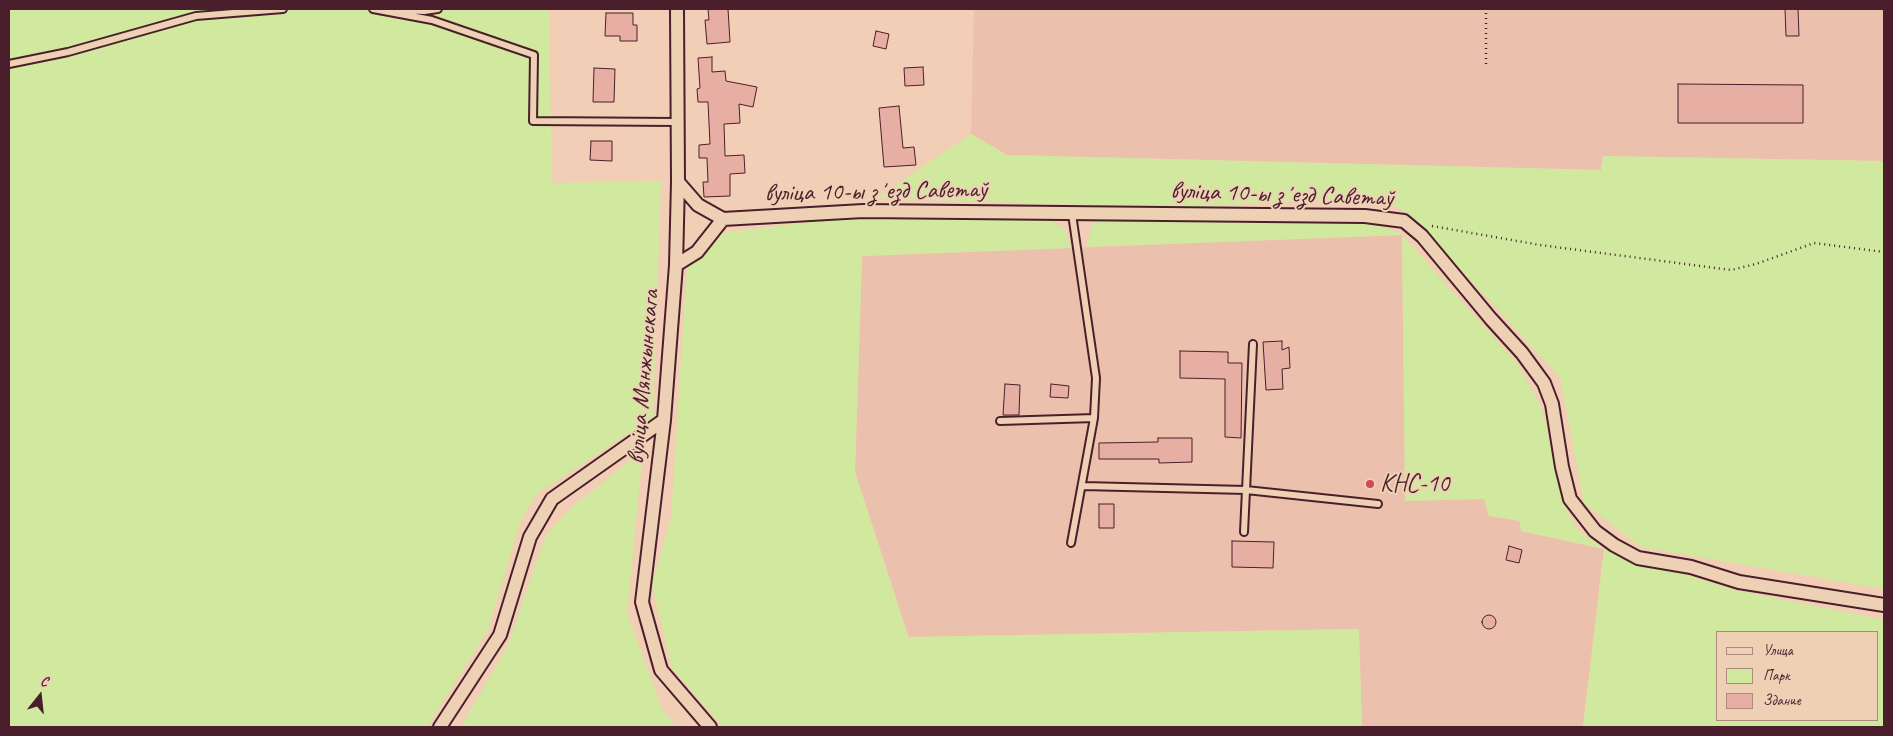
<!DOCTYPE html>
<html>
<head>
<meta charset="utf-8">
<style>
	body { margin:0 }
	#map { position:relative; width:1893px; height:736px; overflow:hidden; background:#f1ceb5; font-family:Caveat,sans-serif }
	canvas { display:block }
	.frame { position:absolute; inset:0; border:10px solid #4a1f2b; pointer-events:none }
	.legend { position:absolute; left:1716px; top:631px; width:162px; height:90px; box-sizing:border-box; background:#eed1b5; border:1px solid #ac8a7e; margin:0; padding:6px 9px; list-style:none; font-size:15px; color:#4a1f2b }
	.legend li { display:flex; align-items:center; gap:10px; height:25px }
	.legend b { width:25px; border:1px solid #ac8a7e }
	.north { position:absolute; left:15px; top:671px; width:50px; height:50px; -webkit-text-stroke:4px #eed1b5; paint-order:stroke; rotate:16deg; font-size:14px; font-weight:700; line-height:20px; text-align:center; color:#4a1f2b }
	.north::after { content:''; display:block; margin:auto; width:18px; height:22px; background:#4a1f2b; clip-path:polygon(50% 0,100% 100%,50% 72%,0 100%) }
</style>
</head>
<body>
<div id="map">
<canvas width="1893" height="736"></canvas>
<div class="frame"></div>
<ul class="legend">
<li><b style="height:6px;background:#eed1b5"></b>Улица</li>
<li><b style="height:14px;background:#d1e99e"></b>Парк</li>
<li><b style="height:14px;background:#e7aea4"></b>Здание</li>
</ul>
<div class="north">С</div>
</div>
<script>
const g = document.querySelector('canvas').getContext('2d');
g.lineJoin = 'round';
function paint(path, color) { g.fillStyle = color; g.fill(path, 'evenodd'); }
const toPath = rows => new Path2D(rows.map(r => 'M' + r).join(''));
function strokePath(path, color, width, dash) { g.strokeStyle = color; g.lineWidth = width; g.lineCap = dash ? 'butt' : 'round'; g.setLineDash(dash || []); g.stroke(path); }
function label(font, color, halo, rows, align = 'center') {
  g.font = font + ' Caveat,sans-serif'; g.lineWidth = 4; g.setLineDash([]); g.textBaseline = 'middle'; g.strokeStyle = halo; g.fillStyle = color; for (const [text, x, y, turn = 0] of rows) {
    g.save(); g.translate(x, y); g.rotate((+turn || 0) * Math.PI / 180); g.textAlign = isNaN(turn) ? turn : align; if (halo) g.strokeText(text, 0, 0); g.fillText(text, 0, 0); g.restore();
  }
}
paint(toPath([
	[974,9,1884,9,1884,161,1603,156,1601,170,1007,155,971,134],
	[1402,235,1405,500,1484,499,1520,521,1521,531,1604,549,1583,727,1362,727,1358,629,909,637,855,472,862,256]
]), '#ebc1ad');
paint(toPath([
	[9,9,549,9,552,183,661,181,653,417,537,494,520,522,488,630,427,727,9,727],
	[971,134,1007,155,1601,170,1603,156,1884,161,1884,589,1641,547,1584,503,1560,377,1495,306,1404,211,1373,197,1175,208,876,198],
	[859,216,1050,220,1065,229,1071,248,862,256,855,472,908,637,1359,629,1362,727,723,727,672,668,652,585,671,517,687,268,720,233],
	[1094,219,1379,224,1402,235,1516,362,1542,408,1563,503,1578,530,1604,549,1735,590,1884,620,1884,727,1583,727,1604,549,1521,531,1520,521,1489,516,1484,499,1405,501,1402,235,1086,247],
	[1717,632,1877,632,1877,720,1717,720],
	[643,450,627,613,662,708,676,727,461,727,507,647,546,535,570,509]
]), '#d1e99e');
const building = toPath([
	[708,9,728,9,730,42,707,44,705,20,709,20,708,9],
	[1785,9,1798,9,1799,36,1786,36,1785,9],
	[606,13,633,13,633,25,637,25,637,41,620,41,620,36,605,36,606,13],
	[876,31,889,34,886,49,873,46,876,31],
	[712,57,712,72,725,71,726,81,757,87,753,107,739,104,740,123,724,124,725,156,744,155,745,173,730,174,730,196,704,197,703,182,708,182,707,158,699,158,699,145,710,144,708,102,698,102,697,89,700,88,698,58,712,57],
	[923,67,924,85,905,86,904,68,923,67],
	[594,68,615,69,614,102,593,102,594,68],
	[1678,84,1803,85,1803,123,1678,123,1678,84],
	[899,106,903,148,914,147,916,165,884,167,879,108,899,106],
	[591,141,612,141,612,161,590,160,591,141],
	[1282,341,1282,350,1289,347,1290,368,1282,369,1283,389,1266,390,1263,342,1282,341],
	[1180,351,1228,352,1228,363,1242,363,1241,438,1225,437,1225,379,1180,378,1180,351],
	[1005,384,1020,385,1019,415,1003,415,1005,384],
	[1051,384,1069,386,1068,398,1050,397,1051,384],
	[1158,438,1192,438,1192,462,1159,463,1159,459,1099,459,1099,443,1158,442,1158,438],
	[1099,504,1114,504,1114,528,1099,528,1099,504],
	[1232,541,1274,542,1273,568,1232,567,1232,541],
	[1509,546,1522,550,1519,563,1506,560,1509,546],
	'1482 622a7 7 0 1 1 14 0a7 7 0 1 1-14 0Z'
]);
paint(building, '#e7aea4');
strokePath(building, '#4a1f2b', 1);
const service = toPath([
	[373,9,432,20,534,55,533,121,676,122],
	[397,10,424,11,438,9],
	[9,64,68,52,196,16,283,9],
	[1000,421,1094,418],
	[1083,486,1246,490,1378,504],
	[1244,532,1253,344],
	[1071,543,1094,418,1096,378,1072,214]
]);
const minor = toPath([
	[677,9,678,182,676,265,664,420,642,602,661,670,710,727],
	[678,182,698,205,723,219,863,211,1365,216,1404,221,1422,236,1491,319,1522,353,1544,383,1552,404,1562,467,1570,499,1595,531,1614,545,1638,558,1691,567,1739,582,1884,605],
	[676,265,697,252,723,219],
	[440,727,500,635,530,537,552,499,664,420]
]);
strokePath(service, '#4a1f2b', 10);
strokePath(minor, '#4a1f2b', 16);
strokePath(toPath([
	[1486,64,1486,9],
	[1432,226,1540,245,1731,270,1756,264,1814,243,1884,252]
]), '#4a1f2b', 2.5, [1, 4]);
strokePath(service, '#eed1b5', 6);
strokePath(minor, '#eed1b5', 12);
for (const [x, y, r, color] of [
	[1370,484,5,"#d1495b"]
]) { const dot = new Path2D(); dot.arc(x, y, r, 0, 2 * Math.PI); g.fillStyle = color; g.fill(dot); strokePath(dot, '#eed1b5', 2); }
label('25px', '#4a1f2b', '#eed1b5', [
	["вуліца 10-ы зʼезд Саветаў",876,192,-1],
	["вуліца 10-ы зʼезд Саветаў",1282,195,2],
	["вуліца Мянжынскага",644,377,-85]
]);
label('25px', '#4a1f2b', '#eed1b5', [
	["КНС-10",1380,484]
], 'left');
</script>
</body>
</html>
